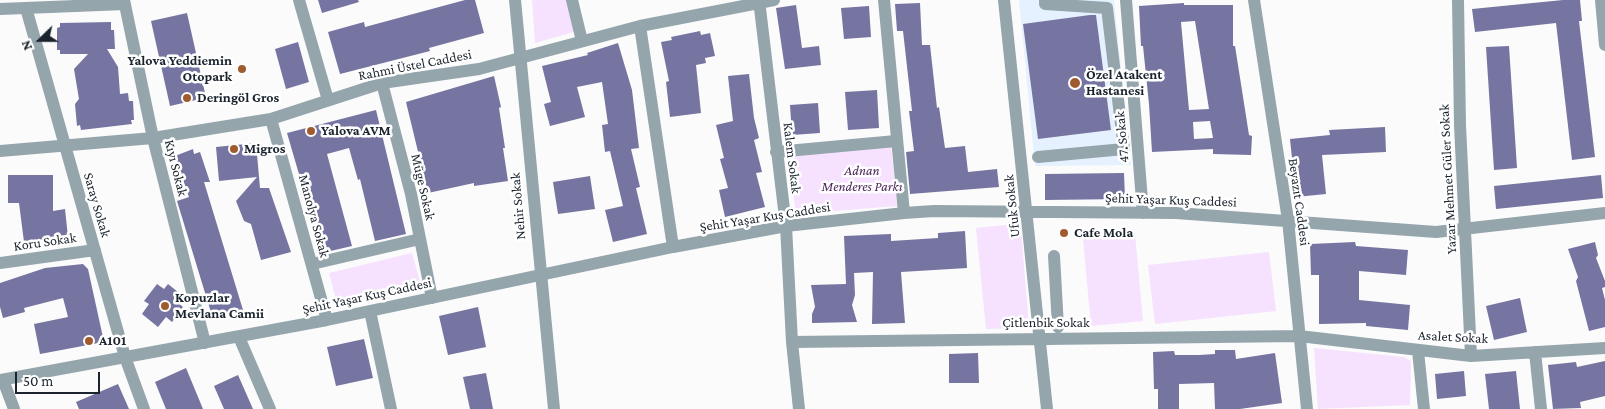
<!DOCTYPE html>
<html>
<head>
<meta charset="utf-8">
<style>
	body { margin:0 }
	#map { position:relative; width:1605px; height:409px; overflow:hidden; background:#fbfbfb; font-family:"Crimson Pro",serif }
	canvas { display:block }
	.north { position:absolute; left:15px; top:15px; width:50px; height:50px; -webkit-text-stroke:4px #fff; paint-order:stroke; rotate:248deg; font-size:14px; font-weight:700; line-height:20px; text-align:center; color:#1b242e }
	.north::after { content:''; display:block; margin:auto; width:18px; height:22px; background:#1b242e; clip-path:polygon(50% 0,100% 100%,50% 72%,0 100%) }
	.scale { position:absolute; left:15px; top:372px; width:85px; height:22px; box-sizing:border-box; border:2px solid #1b242e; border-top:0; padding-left:6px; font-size:15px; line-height:18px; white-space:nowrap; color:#1b242e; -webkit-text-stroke:4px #fff; paint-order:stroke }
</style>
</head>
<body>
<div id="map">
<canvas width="1605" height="409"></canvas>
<div class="north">N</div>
<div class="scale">50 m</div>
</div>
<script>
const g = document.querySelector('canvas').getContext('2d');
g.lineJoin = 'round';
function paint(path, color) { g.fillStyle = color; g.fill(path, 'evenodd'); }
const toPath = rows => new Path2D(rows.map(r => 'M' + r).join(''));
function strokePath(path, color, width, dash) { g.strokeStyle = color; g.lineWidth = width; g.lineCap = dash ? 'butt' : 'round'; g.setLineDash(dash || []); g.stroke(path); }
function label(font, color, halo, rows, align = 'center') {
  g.font = font + ' "Crimson Pro",serif'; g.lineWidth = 5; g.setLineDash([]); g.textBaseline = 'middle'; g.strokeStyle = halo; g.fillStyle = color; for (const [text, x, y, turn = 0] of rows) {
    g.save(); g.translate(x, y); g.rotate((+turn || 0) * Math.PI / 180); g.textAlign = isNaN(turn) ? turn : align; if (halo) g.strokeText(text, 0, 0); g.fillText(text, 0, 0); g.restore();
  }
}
paint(toPath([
	[1019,0,1114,0,1131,165,1035,166]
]), '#e6f1ff');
paint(toPath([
	[532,0,570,0,577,31,535,43],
	[891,145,897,206,796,214,788,156],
	[1015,224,1021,228,1029,328,986,329,976,228],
	[1135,234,1143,321,1091,326,1083,239],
	[1269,252,1276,311,1155,324,1148,265],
	[412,253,421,285,338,307,329,273],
	[1314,348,1404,357,1411,361,1410,405,1318,409]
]), '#f6e1fe');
paint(toPath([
	[318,0,358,0,359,2,322,13],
	[465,0,475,0,484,33,429,48,430,51,340,74,328,32,364,22,365,27],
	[1563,0,1580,0,1582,21,1579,21,1595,157,1572,160,1556,23,1475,32,1472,9],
	[920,3,922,45,930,45,937,108,939,107,945,148,965,146,968,172,997,169,999,187,910,194,906,152,914,151,909,111,912,111,903,31,897,31,895,4],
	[1184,3,1184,5,1233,5,1233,46,1235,46,1249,135,1252,136,1251,155,1213,154,1213,149,1152,152,1149,104,1143,46,1141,46,1139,6],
	[1195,21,1209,109,1189,110,1181,22],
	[1210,121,1213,138,1194,139,1193,122],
	[796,5,802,48,819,46,821,65,785,69,776,8],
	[869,6,871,37,844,39,841,8],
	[187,13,207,102,196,104,196,100,170,106,151,21],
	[1090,15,1096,15,1111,130,1038,139,1023,24],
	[111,22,111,30,114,30,115,49,107,49,118,67,120,94,128,93,129,101,133,101,134,120,131,120,132,124,81,130,80,125,77,126,75,104,79,99,74,69,88,54,60,54,60,50,57,50,57,28,60,27,60,23],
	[700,31,701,35,710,33,715,56,705,58,706,63,696,65,701,113,670,117,666,82,669,81,661,42,672,40,671,37],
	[298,42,309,82,286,89,275,49],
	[618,43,632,90,639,148,631,149,640,187,636,188,647,234,613,242,605,210,623,206,610,151,605,152,602,125,608,124,602,82,577,87,585,117,550,126,544,104,551,102,542,66,588,55,587,53],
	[1509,46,1517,168,1494,170,1486,47],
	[749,74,754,118,759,138,754,140,762,172,756,173,765,207,725,217,719,190,728,188,720,159,724,158,716,125,733,121,728,76],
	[494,76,501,107,499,108,505,148,503,148,508,181,474,186,474,183,428,193,406,102],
	[877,90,879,128,848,130,845,92],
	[818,103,820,133,792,135,790,105],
	[376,110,406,234,375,241,360,179,358,180,349,148,327,154,352,246,322,253,287,133],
	[1385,127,1386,152,1322,155,1326,194,1296,197,1290,139,1330,135,1329,130],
	[256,143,260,188,269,188,291,252,261,260,251,224,244,221,236,201,257,177,219,181,216,147],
	[193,149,194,154,200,152,210,182,204,182,243,310,213,319,177,201,189,197,175,156],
	[1124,173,1125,199,1045,200,1045,174],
	[8,175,53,175,53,211,65,209,68,237,24,242,19,203,8,203],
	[1601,175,1603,198,1496,209,1494,186],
	[590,176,595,209,558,214,553,182],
	[965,231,967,268,901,272,905,323,872,324,873,272,854,273,855,295,852,305,857,322,812,323,812,314,815,307,811,285,846,284,844,236,891,234,891,241,938,238,938,233],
	[1355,242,1356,246,1408,250,1406,275,1359,271,1359,300,1410,305,1408,330,1366,326,1366,323,1319,324,1319,275,1311,275,1310,244],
	[1595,242,1598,255,1596,258,1605,281,1605,287,1602,288,1605,300,1605,327,1589,331,1576,281,1578,277,1568,249],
	[83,264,88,269,104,342,40,354,34,324,68,317,63,298,24,308,25,312,3,318,0,307,0,283,45,268],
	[157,284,164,289,168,284,183,296,177,302,183,307,172,322,166,317,158,327,142,314,149,304,144,301],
	[1520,298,1527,332,1494,340,1486,306],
	[478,307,486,347,448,355,439,316],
	[364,339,373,378,336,386,327,347],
	[1215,350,1235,350,1236,359,1275,353,1282,403,1240,409,1215,409,1214,383,1179,384,1179,409,1158,409,1158,389,1154,389,1153,352,1174,351,1175,355,1199,355,1215,354],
	[978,353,979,383,949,383,949,354],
	[1605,361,1605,396,1580,402,1581,408,1553,409,1548,365,1576,362,1577,367],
	[186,368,203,409,166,409,155,382],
	[1464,371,1466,396,1437,399,1435,374],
	[1516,371,1520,409,1489,409,1485,374],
	[486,373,493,409,470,409,463,377],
	[238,375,253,409,224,409,214,386],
	[118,384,129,409,79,409,76,402]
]), '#7674a1');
strokePath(toPath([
	[124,0,153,138,205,343],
	[299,0,328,100],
	[515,0,554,409],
	[572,0,582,41],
	[759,0,786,226,792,342,799,409],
	[884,0,904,213],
	[1004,0,1047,409],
	[1126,0,1143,213],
	[1254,0,1288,220,1307,409],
	[1458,0,1460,125,1471,356],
	[1601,0,1605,45],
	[26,8,125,357,144,409],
	[0,9,125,4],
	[640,26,673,247],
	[382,83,411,194,432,298],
	[271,119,327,320],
	[0,151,153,138,271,119,382,83,479,69,640,26,774,0],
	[776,152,896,141],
	[1038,157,1124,149,1107,8,1045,4,1045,0],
	[1054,256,1058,327],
	[0,263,95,250],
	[312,264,420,239],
	[370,311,391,409],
	[239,337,270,409],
	[792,342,1299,336,1471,356,1605,348],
	[1418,351,1424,409],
	[1535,352,1541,409],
	[0,380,327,320,673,247,786,226,904,213,934,211,1176,213,1436,232,1605,213],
	[3,380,14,409]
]), '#95a5ac', 12);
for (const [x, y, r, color] of [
	[242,69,5,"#9f5b2d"],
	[1075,83,6,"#9f5b2d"],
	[187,98,5,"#9f5b2d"],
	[311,131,5,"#9f5b2d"],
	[234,149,5,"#9f5b2d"],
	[1064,233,5,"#9f5b2d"],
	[165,306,5,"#9f5b2d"],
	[89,341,5,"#9f5b2d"]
]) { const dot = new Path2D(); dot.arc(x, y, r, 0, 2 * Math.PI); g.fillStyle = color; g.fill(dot); strokePath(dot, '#fff', 2); }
label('bold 14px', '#1b242e', '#fff', [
	["Yalova Yeddiemin",232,61,"right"],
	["Otopark",232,77,"right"],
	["Özel Atakent",1086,75],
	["Hastanesi",1086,91],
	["Deringöl Gros",197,98],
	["Yalova AVM",321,131],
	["Migros",244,149],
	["Cafe Mola",1074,233],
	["Kopuzlar",175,298],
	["Mevlana Camii",175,314],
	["A101",99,341]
], 'left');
label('14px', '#1b242e', '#fff', [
	["Rahmi Üstel Caddesi",415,65,-11],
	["47. Sokak",1122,137,-95],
	["Kalem Sokak",792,158,83],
	["Kıyı Sokak",176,168,76],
	["Yazar Mehmet Güler Sokak",1448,179,-93],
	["Müge Sokak",423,187,77],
	["Şehit Yaşar Kuş Caddesi",1171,200,2],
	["Beyazıt Caddesi",1299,202,82],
	["Saray Sokak",97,205,74],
	["Nehir Sokak",518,206,-95],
	["Ufuk Sokak",1012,206,-96],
	["Manolya Sokak",314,216,75],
	["Şehit Yaşar Kuş Caddesi",765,217,-9],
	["Koru Sokak",45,242,-8],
	["Şehit Yaşar Kuş Caddesi",367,296,-12],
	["Çitlenbik Sokak",1046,323],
	["Asalet Sokak",1453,337,3]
]);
label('italic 14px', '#4e265a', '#fff', [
	["Adnan",862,171],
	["Menderes Parkı",862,187]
]);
</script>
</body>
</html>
